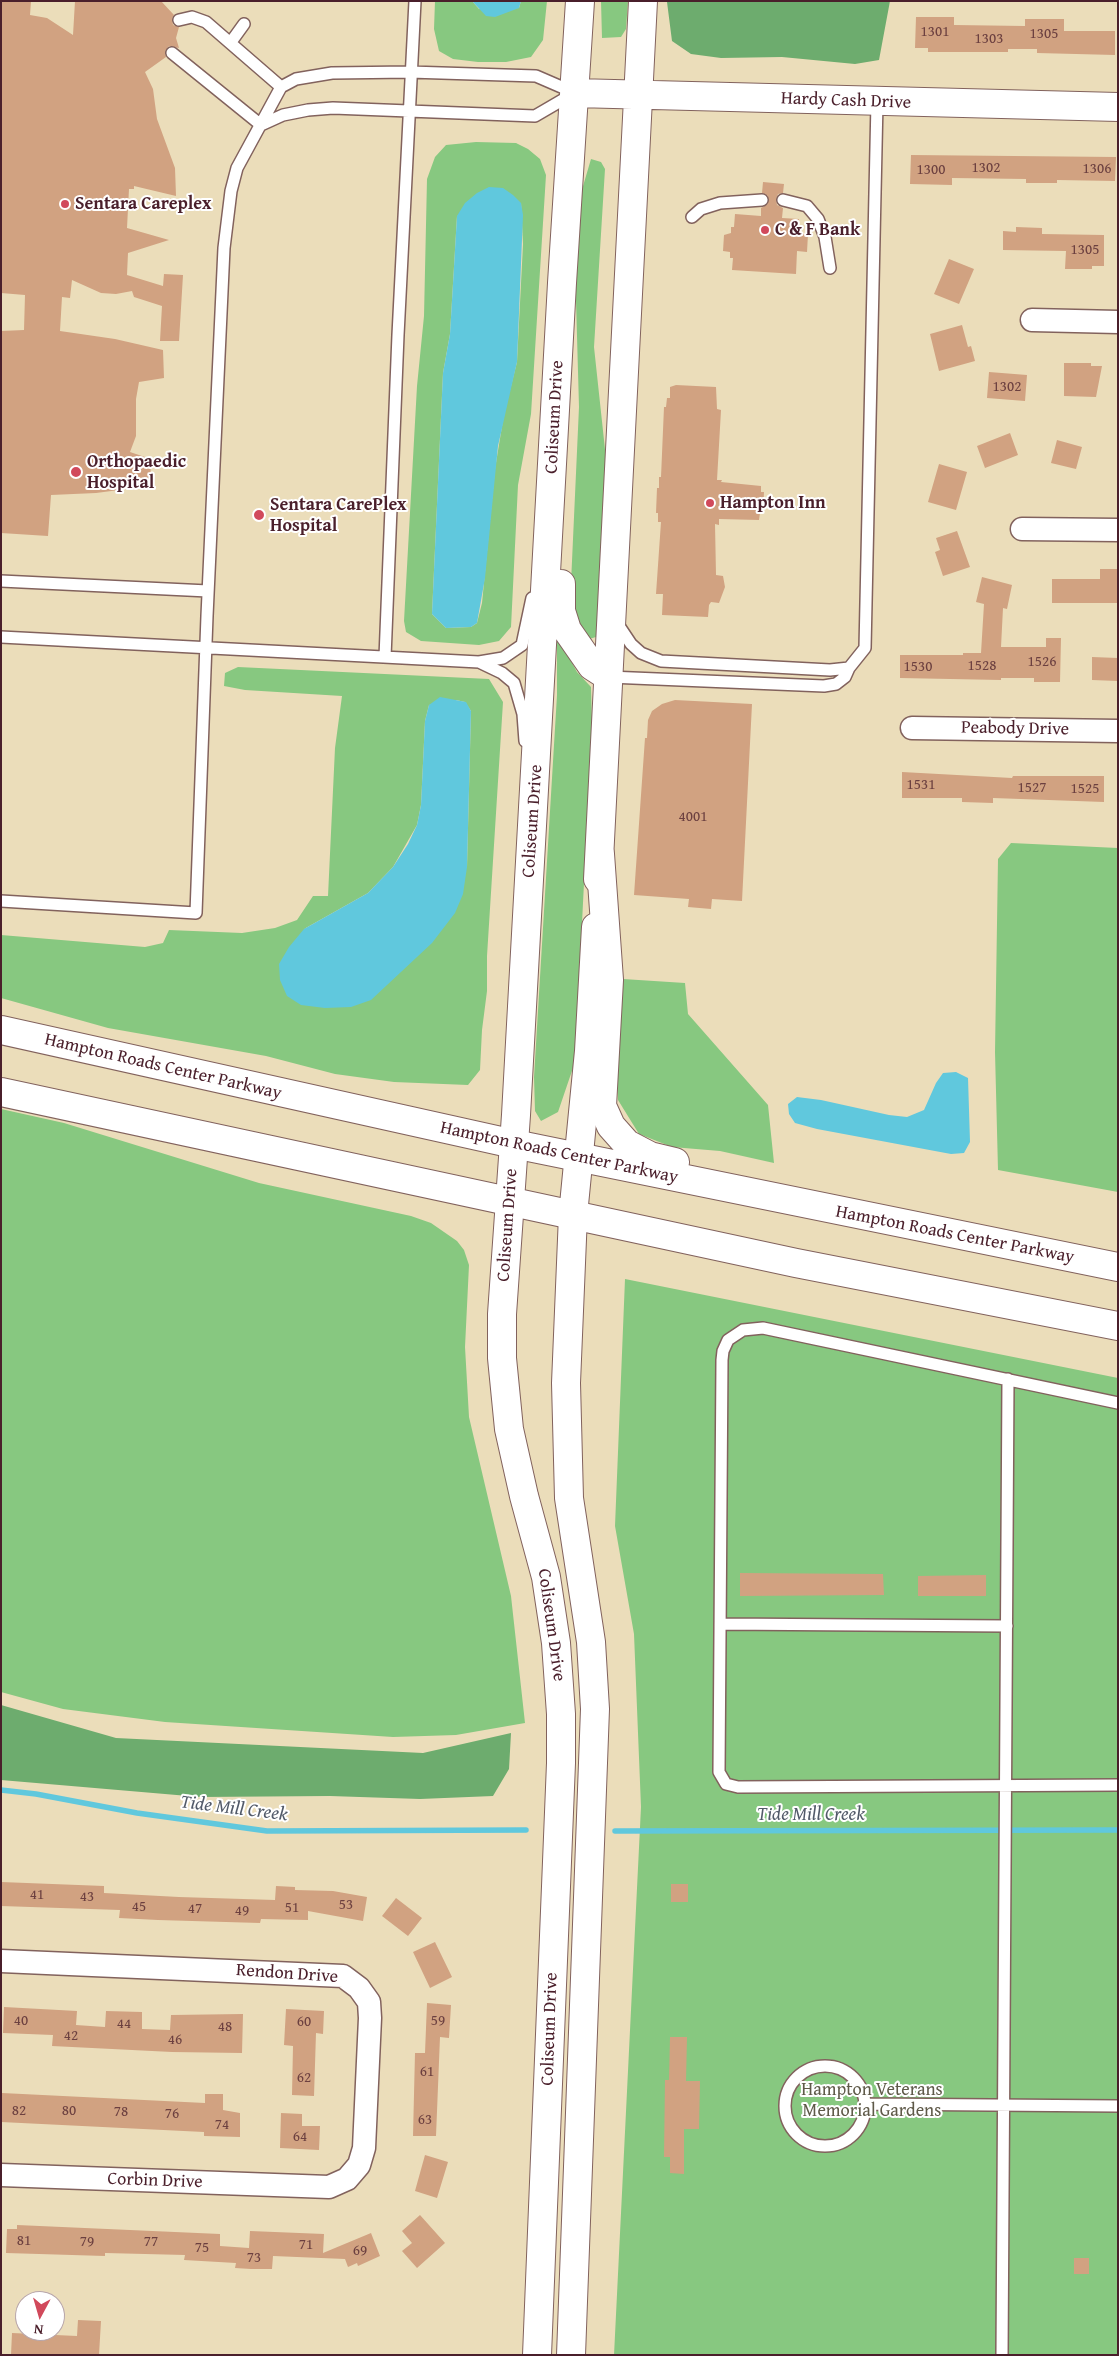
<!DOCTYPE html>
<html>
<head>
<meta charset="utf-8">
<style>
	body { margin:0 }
	#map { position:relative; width:1119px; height:2356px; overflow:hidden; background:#ebddba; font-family:"Gentium Book Plus",serif }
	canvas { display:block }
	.frame { position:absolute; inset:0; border:2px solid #4a1f2b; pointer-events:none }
	.north { position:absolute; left:15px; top:2291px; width:50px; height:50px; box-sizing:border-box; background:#fff; border:1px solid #b7a5aa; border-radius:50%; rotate:186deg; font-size:14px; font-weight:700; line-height:20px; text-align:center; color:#4a1f2b }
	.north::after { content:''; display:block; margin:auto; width:18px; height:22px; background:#d1495b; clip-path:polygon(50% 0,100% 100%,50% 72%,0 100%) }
</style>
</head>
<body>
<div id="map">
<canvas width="1119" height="2356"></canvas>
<div class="frame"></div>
<div class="north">N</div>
</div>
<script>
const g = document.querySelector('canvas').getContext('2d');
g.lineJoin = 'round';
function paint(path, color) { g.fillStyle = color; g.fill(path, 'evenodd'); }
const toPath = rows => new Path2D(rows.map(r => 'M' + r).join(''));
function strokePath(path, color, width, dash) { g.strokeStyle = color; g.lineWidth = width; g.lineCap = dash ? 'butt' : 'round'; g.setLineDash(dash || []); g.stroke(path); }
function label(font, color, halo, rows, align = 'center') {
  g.font = font + ' "Gentium Book Plus",serif'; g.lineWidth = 4; g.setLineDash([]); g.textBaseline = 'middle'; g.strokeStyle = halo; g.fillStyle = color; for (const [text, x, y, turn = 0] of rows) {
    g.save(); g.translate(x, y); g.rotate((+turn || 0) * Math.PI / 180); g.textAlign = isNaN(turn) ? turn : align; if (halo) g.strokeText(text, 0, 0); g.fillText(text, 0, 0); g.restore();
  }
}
paint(toPath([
	[435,1,472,1,479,9,519,8,521,1,547,1,543,40,531,57,506,62,478,62,453,59,439,51,434,29],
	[601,1,628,1,626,29,621,37,602,38],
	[476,142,516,143,528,149,540,159,546,175,531,414,518,485,511,627,499,641,479,645,421,641,406,632,404,621,417,386,424,316,427,179,435,157,446,145],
	[521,203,523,244,517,362,504,414,495,469,482,603,477,623,471,627,446,628,432,614,443,373,450,334,457,216],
	[591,159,601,162,605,169,594,347,607,468,599,629,596,637,589,639,577,622,570,605,579,407,575,265,581,193],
	[557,635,577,672,591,687,592,724,575,1062,558,1112,541,1121,535,1111,534,1077,557,695],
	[238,667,489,679,503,702,487,956,487,991,482,1030,480,1070,468,1085,394,1082,335,1074,266,1056,108,1028,1,998,1,935,145,947,163,943,169,930,242,933,275,928,297,920,313,896,328,896,335,748,342,696,245,690,224,686,225,673],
	[456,700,465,702,471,711,467,867,304,929,368,893,393,867,417,825,421,805,425,721,429,705],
	[1011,843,1118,848,1118,1192,998,1170,995,1052,998,859],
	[623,979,685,983,688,1014,768,1105,774,1163,720,1151,672,1147,639,1134,618,1100,615,1038],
	[1,1109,64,1123,259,1183,411,1216,431,1223,457,1241,464,1250,469,1265,465,1347,469,1417,511,1596,525,1723,456,1735,393,1737,165,1722,63,1709,1,1692],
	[625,1279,1118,1378,1118,2355,614,2355,641,1807,634,1634,615,1526]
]), '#87c880');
paint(toPath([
	[890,1,879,60,855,64,782,57,721,58,691,54,672,41,667,2],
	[1,1705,116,1738,423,1753,511,1733,509,1769,493,1796,420,1799,330,1796,200,1797,1,1780]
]), '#6dac6e');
paint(toPath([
	[472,1,521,1,519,8,495,17,486,16],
	[489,187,503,188,513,195,521,203,523,215,517,362,498,446,485,578,477,623,471,627,446,628,432,614,443,373,450,334,457,216,465,203,477,193],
	[440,697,466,702,471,711,467,867,463,894,455,913,432,943,371,1000,351,1007,325,1008,301,1005,287,996,280,980,279,964,289,947,304,929,368,893,393,867,408,844,417,825,421,805,425,721,429,705],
	[956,1072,968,1078,970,1142,964,1153,951,1154,817,1129,795,1123,789,1114,788,1104,797,1097,821,1100,889,1115,907,1117,924,1110,936,1083,943,1073]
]), '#60c8dd');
strokePath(toPath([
	[1,1790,36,1794,137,1813,267,1831,526,1830],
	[615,1831,1118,1830]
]), '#60c8dd', 5.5);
paint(toPath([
	[1,1,31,1,30,15,47,18,73,35,75,1,161,1,174,15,172,18,173,25,179,27,176,38,179,48,169,46,165,51,166,57,145,72,153,89,157,119,175,168,176,196,134,186,134,189,129,189,127,228,169,240,128,253,127,275,163,286,164,274,183,275,179,341,160,341,162,306,134,297,132,291,116,294,101,293,72,280,70,298,62,297,60,331,115,339,163,350,164,378,139,382,136,399,136,436,130,452,151,459,150,486,96,493,51,495,48,536,1,533,1,331,24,330,25,295,1,293],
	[916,17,954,17,954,25,1025,26,1025,19,1064,19,1064,31,1115,31,1115,55,1037,53,1037,49,1008,49,1008,52,928,52,928,48,915,48],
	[911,155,1116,157,1115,181,1057,180,1057,183,1026,183,1026,179,952,178,952,185,910,184],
	[763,182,784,184,783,193,778,194,776,199,777,205,783,208,782,218,799,219,798,234,808,234,807,252,797,251,796,274,732,270,733,258,730,258,730,252,723,251,724,235,731,233,731,227,734,227,735,214,761,216,761,208,768,204,768,196,762,193],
	[1016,227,1042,228,1042,234,1104,235,1104,266,1092,266,1092,269,1065,269,1066,251,1003,250,1003,231,1016,232],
	[949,259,974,269,959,304,934,294],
	[962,325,968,347,971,346,975,361,939,371,930,334],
	[1064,363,1091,363,1091,366,1102,366,1096,397,1064,396],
	[989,372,1027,375,1025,401,987,398],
	[676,385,716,387,717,409,721,410,717,480,722,480,721,482,761,486,761,492,764,492,763,513,760,513,759,520,719,519,719,525,715,524,716,575,723,576,725,587,719,603,711,602,709,605,708,617,662,615,663,594,656,594,661,522,658,522,658,513,656,513,657,488,659,488,659,477,661,477,664,407,666,407,667,398,670,398,670,387],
	[1010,433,1018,455,985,468,977,446],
	[1057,440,1082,447,1076,469,1051,463],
	[939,464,967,472,956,510,928,502],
	[957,531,970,567,943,576,935,552,940,550,936,538],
	[1100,569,1118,569,1118,603,1052,603,1052,579,1100,579],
	[982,577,1012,585,1007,609,1003,608,1001,647,1046,647,1046,638,1061,638,1060,682,1034,682,1034,678,1001,678,1001,680,900,678,900,655,963,655,963,653,981,653,984,604,976,602],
	[1092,657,1118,658,1118,681,1092,680],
	[675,700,752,704,742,901,712,899,711,909,688,907,689,899,634,895,645,738,647,738,648,720,652,711,662,704],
	[902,772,1012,778,1013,776,1104,776,1104,802,993,798,993,803,962,802,962,798,902,798],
	[740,1573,883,1574,884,1595,740,1596],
	[986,1575,986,1596,918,1596,918,1576],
	[1,1882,104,1886,104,1893,179,1897,275,1900,276,1886,295,1887,295,1890,333,1891,367,1897,363,1921,308,1911,308,1920,261,1919,260,1923,158,1920,119,1918,120,1910,1,1906],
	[671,1884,688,1884,688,1902,671,1902],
	[396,1898,422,1918,408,1936,382,1916],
	[435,1942,452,1977,430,1988,413,1952],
	[427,2003,451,2005,449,2038,440,2037,436,2136,413,2136,415,2053,425,2053],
	[4,2007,77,2011,76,2025,105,2027,106,2011,142,2012,142,2029,170,2030,171,2015,243,2014,242,2053,172,2052,52,2046,53,2035,3,2033],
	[286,2009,324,2011,323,2034,316,2033,314,2096,292,2095,293,2046,284,2045],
	[670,2037,687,2037,686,2081,700,2081,699,2129,684,2129,684,2174,670,2173,670,2157,664,2157,665,2080,669,2080],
	[2,2093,205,2103,205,2094,223,2094,223,2110,240,2113,240,2137,204,2136,204,2132,1,2122],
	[281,2113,302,2114,302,2126,320,2126,319,2150,280,2148],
	[425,2155,448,2162,437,2198,415,2191],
	[420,2215,445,2243,417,2268,402,2251,412,2243,402,2231],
	[17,2225,220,2234,220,2246,249,2248,250,2231,324,2234,323,2253,371,2233,380,2256,358,2266,357,2263,348,2267,345,2259,273,2256,272,2269,251,2269,235,2268,236,2263,184,2260,185,2255,105,2253,105,2256,6,2253,7,2229,17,2229],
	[1074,2258,1089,2258,1089,2274,1074,2274],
	[78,2320,101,2321,99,2355,11,2355,12,2333,77,2336]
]), '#d1a281');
const lane = toPath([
	[179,20,192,17,206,22,281,87],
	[231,42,244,24],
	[172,53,261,125],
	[261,125,283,115,308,110,333,108,535,116,571,95],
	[783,200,807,206,818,219,825,237,830,268],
	[692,217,701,209,720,203,762,200],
	[1,581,208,591],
	[617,623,631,644,641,653,661,661,830,670,849,668],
	[1,637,479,662,503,658,522,645,532,598],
	[385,657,398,335,415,1],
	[479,662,502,673,514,683,523,714,525,741],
	[609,677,824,686,836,684,845,677,849,668,865,648,877,102],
	[1,901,196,913,207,616,224,248,231,191,237,168,281,87,296,79,332,73,410,72,536,76,573,92],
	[1118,1403,763,1328,743,1330,728,1340,723,1351,722,1360,719,1772,726,1784,738,1787,1118,1785],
	[720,1624,1007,1626],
	'785 2106a40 40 0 1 1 80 0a40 40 0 1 1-80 0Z',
	[865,2104,1118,2106],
	[1002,2355,1008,1379]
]);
const street = toPath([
	[1032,320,1118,322],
	[1022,529,1118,530],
	[912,728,1118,731],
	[1,1961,343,1976,359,1988,369,2002,370,2018,364,2148,359,2165,347,2179,329,2187,1,2175]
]);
const secondary = toPath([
	[575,93,1118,107],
	[561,584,561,611,567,630,592,666,609,677],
	[598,879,643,1],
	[537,2355,561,1763,561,1714,556,1643,546,1577,524,1496,509,1429,502,1358,502,1314,516,1115,562,283,580,1],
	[571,2355,595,1709,591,1642,569,1498,566,1383,573,1215,589,1051,596,927]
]);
const primary = toPath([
	[600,854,609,980,602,1106,611,1126,627,1144,650,1156,675,1162],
	[1,1030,514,1144,1118,1267],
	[1,1092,796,1263,1118,1326]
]);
strokePath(lane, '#82625d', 14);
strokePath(street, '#82625d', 25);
strokePath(secondary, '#82625d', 30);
strokePath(primary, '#82625d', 30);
strokePath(lane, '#fff', 11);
strokePath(street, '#fff', 22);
strokePath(secondary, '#fff', 28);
strokePath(primary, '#fff', 28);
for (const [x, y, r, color] of [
	[65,204,5,"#d1495b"],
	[765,230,5,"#d1495b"],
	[76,472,6,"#d1495b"],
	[710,503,5,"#d1495b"],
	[259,515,6,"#d1495b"]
]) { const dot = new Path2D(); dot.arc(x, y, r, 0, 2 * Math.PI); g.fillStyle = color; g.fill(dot); strokePath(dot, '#fff', 2); }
label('15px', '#6c4040', null, [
	["1301",935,32],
	["1305",1044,34],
	["1303",989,39],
	["1302",986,168],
	["1306",1097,169],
	["1300",931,170],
	["1305",1085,250],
	["1302",1007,387],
	["1526",1042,662],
	["1528",982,666],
	["1530",918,667],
	["1531",921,785],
	["1527",1032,788],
	["1525",1085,789],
	["4001",693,817],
	["41",37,1895],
	["43",87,1897],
	["53",346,1905],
	["45",139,1907],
	["51",292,1908],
	["47",195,1909],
	["49",242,1911],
	["40",21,2021],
	["59",438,2021],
	["60",304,2022],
	["44",124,2024],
	["48",225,2027],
	["42",71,2036],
	["46",175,2040],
	["61",427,2072],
	["62",304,2078],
	["82",19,2111],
	["80",69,2111],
	["78",121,2112],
	["76",172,2114],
	["63",425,2120],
	["74",222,2125],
	["64",300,2137],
	["81",24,2241],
	["79",87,2242],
	["77",151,2242],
	["71",306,2245],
	["75",202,2248],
	["69",360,2251],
	["73",254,2258]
]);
label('18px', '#4a1f2b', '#fff', [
	["Hardy Cash Drive",846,101,2],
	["Coliseum Drive",555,417,-87],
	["Peabody Drive",1015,729,1],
	["Coliseum Drive",533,821,-86],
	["Hampton Roads Center Parkway",163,1067,13],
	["Hampton Roads Center Parkway",559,1153,12],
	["Coliseum Drive",508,1225,-86],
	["Hampton Roads Center Parkway",955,1235,11],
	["Coliseum Drive",551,1625,82],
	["Rendon Drive",287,1974,4],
	["Coliseum Drive",550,2029,-88],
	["Corbin Drive",155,2181,2]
]);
label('bold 18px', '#4a1f2b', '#fff', [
	["Sentara Careplex",75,204],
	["C & F Bank",775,230],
	["Orthopaedic",87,462],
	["Hospital",87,483],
	["Hampton Inn",720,503],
	["Sentara CarePlex",270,505],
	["Hospital",270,526]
], 'left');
label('18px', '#5f5a49', '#fff', [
	["Hampton Veterans",872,2090],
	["Memorial Gardens",872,2111]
]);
label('italic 19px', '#525a69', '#fff', [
	["Tide Mill Creek",234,1809,7],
	["Tide Mill Creek",811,1815]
]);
</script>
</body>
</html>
